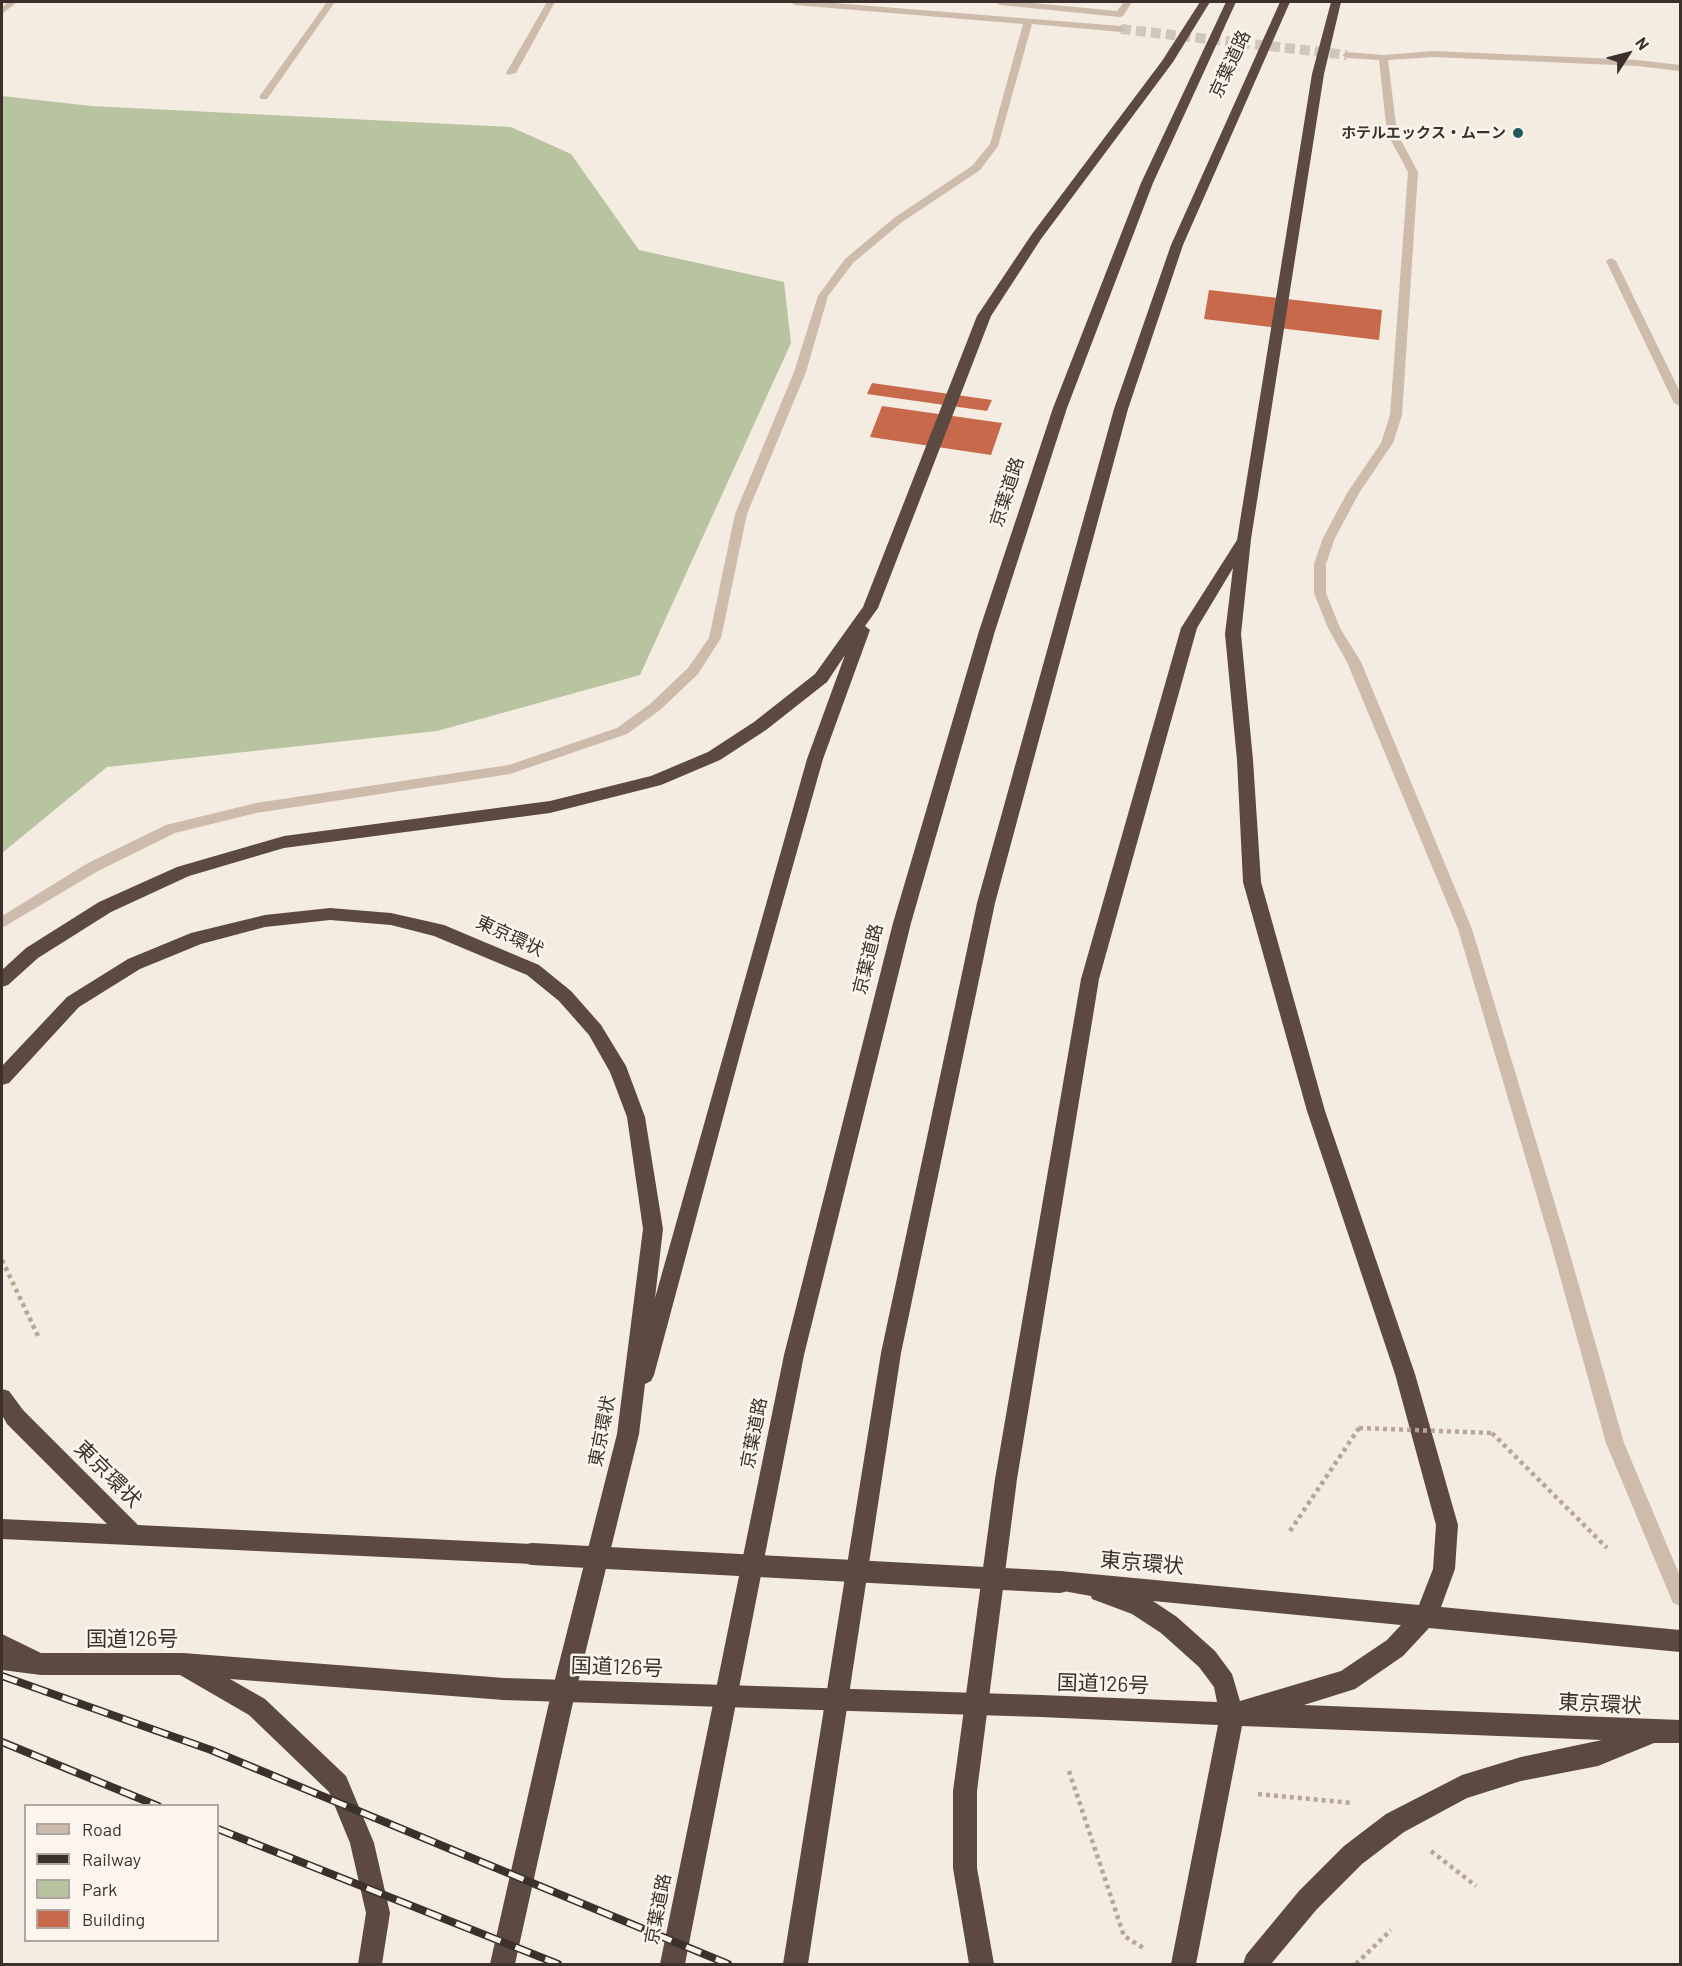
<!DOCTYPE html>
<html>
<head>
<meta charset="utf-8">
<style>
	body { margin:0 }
	#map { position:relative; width:1682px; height:1966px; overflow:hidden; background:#f4ebe1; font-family:Barlow,sans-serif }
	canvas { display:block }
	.frame { position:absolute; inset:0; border:3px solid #3b302b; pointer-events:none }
	.legend { position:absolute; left:24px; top:1804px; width:195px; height:138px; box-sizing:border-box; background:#fbf5ee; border:2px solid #aea6a0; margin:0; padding:8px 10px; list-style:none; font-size:18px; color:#3b302b }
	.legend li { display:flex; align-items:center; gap:12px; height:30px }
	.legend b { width:30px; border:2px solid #aea6a0 }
	.north { position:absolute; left:1598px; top:24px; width:60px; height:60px; -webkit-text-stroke:4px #fbf5ee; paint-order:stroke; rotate:54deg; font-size:16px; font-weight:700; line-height:24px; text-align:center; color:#3b302b }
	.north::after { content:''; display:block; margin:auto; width:21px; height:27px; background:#3b302b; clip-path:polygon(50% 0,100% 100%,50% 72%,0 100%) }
</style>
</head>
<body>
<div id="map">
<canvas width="1682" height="1966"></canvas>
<div class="frame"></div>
<ul class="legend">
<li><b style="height:8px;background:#cdbbac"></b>Road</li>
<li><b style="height:8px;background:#3b302b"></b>Railway</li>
<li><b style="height:16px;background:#b8c4a0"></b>Park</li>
<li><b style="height:16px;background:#c8694b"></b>Building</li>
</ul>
<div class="north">N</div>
</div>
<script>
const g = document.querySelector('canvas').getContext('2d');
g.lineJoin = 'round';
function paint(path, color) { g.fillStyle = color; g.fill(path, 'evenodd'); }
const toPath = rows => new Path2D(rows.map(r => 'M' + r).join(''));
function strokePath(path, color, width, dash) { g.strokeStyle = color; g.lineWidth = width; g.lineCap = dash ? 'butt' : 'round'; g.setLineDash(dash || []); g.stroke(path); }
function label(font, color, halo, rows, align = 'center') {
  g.font = font + ' Barlow,"Noto Sans JP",sans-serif'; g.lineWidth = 5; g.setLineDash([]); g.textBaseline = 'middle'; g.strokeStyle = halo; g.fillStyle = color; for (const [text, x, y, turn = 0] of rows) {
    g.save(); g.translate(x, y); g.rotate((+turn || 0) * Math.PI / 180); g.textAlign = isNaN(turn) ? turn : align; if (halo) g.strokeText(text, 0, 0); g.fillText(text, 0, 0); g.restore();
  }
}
paint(toPath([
	[2,96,91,106,511,127,571,154,639,250,784,282,791,343,640,675,437,731,107,767,2,853]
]), '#b8c4a0');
paint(toPath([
	[1209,290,1382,310,1379,340,1204,319],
	[872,383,992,400,987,411,867,394],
	[882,406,1002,423,991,455,870,437]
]), '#c8694b');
strokePath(toPath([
	[1121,29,1347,55]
]), '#cfc6bd', 10, [10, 5]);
strokePath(toPath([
	[2,1260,39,1338],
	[1492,1433,1607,1548],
	[1290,1531,1359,1428],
	[1069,1771,1124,1936,1145,1949],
	[1258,1794,1352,1803],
	[1431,1851,1476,1886],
	[1356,1964,1391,1930]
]), '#b9a596', 4.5, [4, 4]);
paint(toPath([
	[8,2,17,2,2,14,2,7,8,2],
	[327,2,335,2,267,99,261,99,259,97,327,2],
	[547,2,555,2,516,73,508,75,506,73,547,2]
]), '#cdbbac');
paint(toPath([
	[791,2,821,2,1121,26,1126,29,1121,32,1032,24,998,146,980,170,902,222,853,263,828,296,806,372,747,514,721,638,698,674,660,710,627,734,510,774,256,813,175,833,98,871,2,928,2,916,88,863,166,825,256,803,509,765,617,728,650,704,688,668,709,638,735,514,794,372,818,296,845,259,894,218,972,166,990,144,1023,24,795,5,791,2],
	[996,2,1022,2,1117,11,1124,2,1132,2,1123,16,1120,17,1000,5,996,2],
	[1434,51,1637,60,1680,65,1680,71,1637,66,1434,57,1388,60,1397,133,1418,172,1402,415,1393,443,1359,493,1335,538,1326,564,1326,593,1340,628,1361,662,1472,929,1567,1244,1624,1443,1680,1576,1680,1606,1673,1603,1606,1443,1551,1244,1458,929,1347,662,1328,628,1314,593,1314,564,1323,538,1347,493,1381,443,1390,415,1408,172,1387,133,1379,60,1347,58,1342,55,1347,52,1383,55,1434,51],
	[1611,258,1616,261,1680,392,1680,406,1674,403,1606,261,1611,258]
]), '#cdbbac');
paint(toPath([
	[1200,2,1210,2,1173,62,1041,239,991,316,878,608,865,626,870,630,823,759,746,1032,654,1375,651,1381,645,1384,639,1434,572,1707,515,1964,490,1964,548,1707,617,1434,643,1229,627,1117,610,1072,589,1035,559,1001,527,975,434,936,391,925,330,920,265,927,201,944,140,969,79,1007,9,1083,2,1085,2,1066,67,997,128,959,191,933,265,915,330,908,391,913,444,925,539,965,571,991,601,1025,626,1066,645,1117,663,1229,655,1298,807,759,845,655,827,682,766,730,720,760,661,785,550,813,284,848,189,876,111,912,38,958,8,985,2,987,2,970,26,948,99,902,177,867,284,836,550,801,651,776,708,752,754,722,815,674,863,607,977,316,1032,234,1162,61,1200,2],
	[1226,2,1236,2,1153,183,1067,408,995,631,911,923,804,1355,685,1964,660,1964,784,1355,893,923,979,631,1053,408,1141,183,1226,2],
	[1280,2,1290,2,1183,245,1128,409,995,903,901,1353,808,1964,783,1964,881,1353,977,903,1114,409,1171,245,1280,2],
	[1331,2,1341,2,1324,74,1251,539,1241,634,1253,760,1261,882,1325,1111,1415,1374,1458,1525,1455,1569,1441,1607,1680,1630,1680,1652,1429,1628,1403,1656,1355,1689,1304,1705,1680,1720,1680,1743,1654,1743,1598,1766,1521,1781,1467,1798,1404,1832,1362,1864,1317,1909,1271,1964,1243,1964,1246,1955,1299,1891,1344,1846,1386,1814,1462,1775,1521,1757,1602,1740,1242,1726,1196,1964,1171,1964,1218,1725,1041,1717,1033,1714,1029,1706,1033,1698,1041,1695,1217,1702,1214,1687,1199,1667,1161,1633,1132,1614,1092,1599,1091,1596,1052,1589,1049,1582,1052,1575,1060,1571,1419,1605,1433,1569,1436,1525,1395,1374,1307,1111,1243,882,1237,760,1225,634,1233,568,1197,628,1099,979,1017,1479,977,1791,977,1868,994,1964,969,1964,953,1868,953,1791,995,1479,1081,979,1181,628,1237,540,1312,74,1331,2],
	[1153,1601,1401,1625,1387,1640,1341,1671,1240,1701,1232,1674,1215,1651,1177,1617,1153,1601],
	[2,1389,9,1391,23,1410,138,1525,532,1544,540,1547,543,1554,540,1561,532,1564,2,1539,2,1519,107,1524,7,1424,2,1415,2,1389],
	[2,1634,41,1653,183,1653,504,1678,512,1681,516,1689,512,1697,504,1700,230,1679,265,1699,346,1776,374,1843,390,1913,382,1964,358,1964,366,1913,350,1843,329,1792,249,1715,180,1675,41,1675,2,1670,2,1634]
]), '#5c4a42');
const rail = toPath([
	[2,1676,211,1750,728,1964],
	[2,1742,158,1806],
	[218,1829,558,1964]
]);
strokePath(rail, '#3b302b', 8);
strokePath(rail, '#fbf5ee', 5, [16]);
strokePath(toPath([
	[1359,1428,1492,1433]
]), '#b9a596', 4.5, [4, 4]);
strokePath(toPath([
	[532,1554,1060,1582],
	[504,1689,1041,1706]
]), '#5c4a42', 22);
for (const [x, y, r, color] of [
	[1518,133,6,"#1f5a5e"]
]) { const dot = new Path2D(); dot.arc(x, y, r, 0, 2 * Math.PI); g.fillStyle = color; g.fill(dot); strokePath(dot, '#fbf5ee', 2); }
label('bold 15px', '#3b302b', '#fbf5ee', [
	["ホテルエックス・ムーン",1506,133]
], 'right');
label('18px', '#3b302b', '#fbf5ee', [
	["京葉道路",1230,64,-65],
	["京葉道路",1007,492,-72],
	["東京環状",510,936,25],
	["京葉道路",868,959,-76],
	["東京環状",602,1431,-79],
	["京葉道路",754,1433,-79],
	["京葉道路",658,1909,-79]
]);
label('21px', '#3b302b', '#fbf5ee', [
	["東京環状",108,1474,45],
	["東京環状",1142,1563,5],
	["国道126号",132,1639],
	["国道126号",617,1667,2],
	["国道126号",1103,1684,2],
	["東京環状",1600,1704,3]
]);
</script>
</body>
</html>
